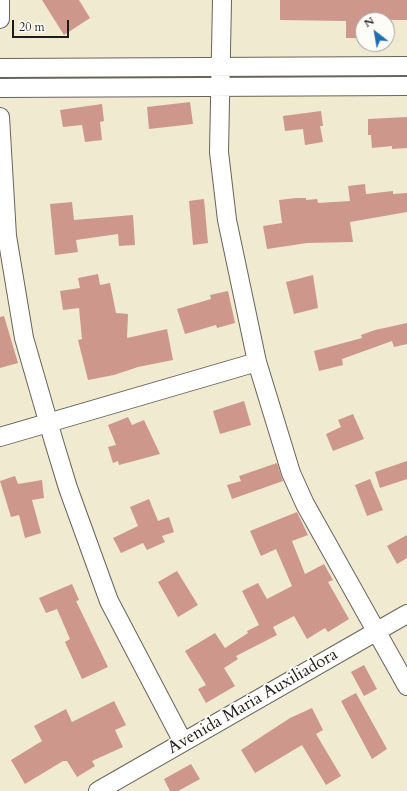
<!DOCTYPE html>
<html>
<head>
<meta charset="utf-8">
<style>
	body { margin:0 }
	#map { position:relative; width:407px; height:791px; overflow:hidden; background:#f0ead0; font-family:Cardo,serif }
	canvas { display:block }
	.north { position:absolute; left:355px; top:12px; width:40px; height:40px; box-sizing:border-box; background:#fdfcf7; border:1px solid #a3a29f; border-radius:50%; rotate:329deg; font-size:11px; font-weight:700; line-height:16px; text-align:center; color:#1c1c1c }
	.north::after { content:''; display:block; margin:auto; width:14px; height:18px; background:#1f6fb2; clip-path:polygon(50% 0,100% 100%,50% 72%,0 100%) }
	.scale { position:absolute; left:12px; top:20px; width:57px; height:18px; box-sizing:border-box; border:2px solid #1c1c1c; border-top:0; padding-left:5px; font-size:12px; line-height:14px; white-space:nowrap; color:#1c1c1c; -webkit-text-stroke:3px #fdfcf7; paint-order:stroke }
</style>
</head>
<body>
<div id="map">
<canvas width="407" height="791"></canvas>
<div class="north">N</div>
<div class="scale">20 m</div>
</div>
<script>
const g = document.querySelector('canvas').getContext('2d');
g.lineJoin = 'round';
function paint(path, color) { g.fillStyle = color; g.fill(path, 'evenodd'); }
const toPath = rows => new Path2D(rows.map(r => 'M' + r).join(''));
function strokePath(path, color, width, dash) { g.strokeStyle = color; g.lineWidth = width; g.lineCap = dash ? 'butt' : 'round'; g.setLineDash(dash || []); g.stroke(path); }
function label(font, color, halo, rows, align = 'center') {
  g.font = font + ' Cardo,serif'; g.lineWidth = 4; g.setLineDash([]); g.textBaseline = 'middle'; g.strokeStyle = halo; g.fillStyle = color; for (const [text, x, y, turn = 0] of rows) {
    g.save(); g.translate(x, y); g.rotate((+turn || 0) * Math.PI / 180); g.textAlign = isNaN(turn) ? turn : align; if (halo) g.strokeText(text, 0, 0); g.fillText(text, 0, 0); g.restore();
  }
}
paint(toPath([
	[407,72,407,79,254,78,254,75],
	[28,75,190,76,190,79,27,80]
]), '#86da9c');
paint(toPath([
	[42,0,79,0,90,18,64,35],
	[280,0,407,0,407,20,363,20,363,38,346,38,346,21,280,20],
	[190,102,193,124,149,129,147,107],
	[102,104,104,121,100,122,102,140,85,142,82,125,63,127,60,110],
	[321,111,323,126,320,126,323,142,305,145,303,129,285,131,283,116],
	[407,117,407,148,392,149,392,146,372,148,371,135,368,135,368,119],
	[365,184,366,194,393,191,393,194,407,193,407,212,350,222,353,242,307,243,267,249,263,226,282,223,279,200,296,198,306,198,306,200,317,199,318,203,350,201,348,186],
	[204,199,208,243,193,245,189,201],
	[72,202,74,220,133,215,135,245,119,246,118,234,76,240,78,252,55,255,50,204],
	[98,274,100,285,110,283,116,313,128,314,127,338,167,329,173,360,138,367,114,375,88,380,78,340,82,339,79,308,63,310,60,291,80,288,78,278],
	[313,275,318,308,294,314,286,282],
	[228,291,235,323,217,328,216,325,185,334,177,309,211,299,210,295],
	[4,316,18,363,0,368,0,317],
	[407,323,407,344,394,347,392,341,342,359,343,365,319,371,314,351,362,338,361,335,375,330],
	[244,401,251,425,220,434,213,411],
	[353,414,364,439,333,451,326,434,341,427,338,420],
	[128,417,132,425,144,420,160,454,119,465,118,461,113,463,108,447,116,445,108,425],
	[407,461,407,479,380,488,375,472],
	[277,463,283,481,232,499,227,485,241,481,239,476],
	[15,476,18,484,42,480,44,498,32,500,41,533,25,538,19,515,11,517,0,481],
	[370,479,383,510,367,516,355,485],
	[149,499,158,521,169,517,174,532,162,536,165,542,147,550,143,543,121,553,113,538,138,526,130,507],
	[297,512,308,535,292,541,305,574,324,564,333,580,328,582,349,619,328,632,325,628,307,639,294,616,273,627,277,635,236,656,238,659,224,668,235,686,206,703,198,689,206,685,185,651,215,633,225,648,248,633,247,631,259,625,242,591,258,583,267,599,292,586,276,549,261,556,250,531],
	[407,535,407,558,397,564,387,546],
	[177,571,198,605,178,617,158,582],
	[72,584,79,600,76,601,108,667,82,679,65,642,70,639,57,609,46,613,39,598],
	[364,665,377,689,364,696,351,672],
	[356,693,387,749,372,759,341,701],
	[114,701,126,725,115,730,123,747,92,761,95,766,77,777,67,761,63,761,25,784,11,760,42,741,34,726,66,709,72,722],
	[312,708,323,730,316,734,341,776,326,785,302,745,255,773,241,750,290,718],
	[191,764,200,779,178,791,170,791,164,779]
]), '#cd978c');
const minor = toPath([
	[222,0,219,152,227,220,257,362,291,473,305,504,407,686],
	[0,19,0,0],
	[0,68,407,66],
	[0,88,407,86],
	[0,117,7,236,24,338,54,442,68,488,109,601,183,742],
	[0,437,257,362],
	[98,791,407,614]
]);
strokePath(minor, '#66645b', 20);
strokePath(minor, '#fff', 18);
label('17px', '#1c1c1c', '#fdfcf7', [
	["Avenida Maria Auxiliadora",253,702,-30]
]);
</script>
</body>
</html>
